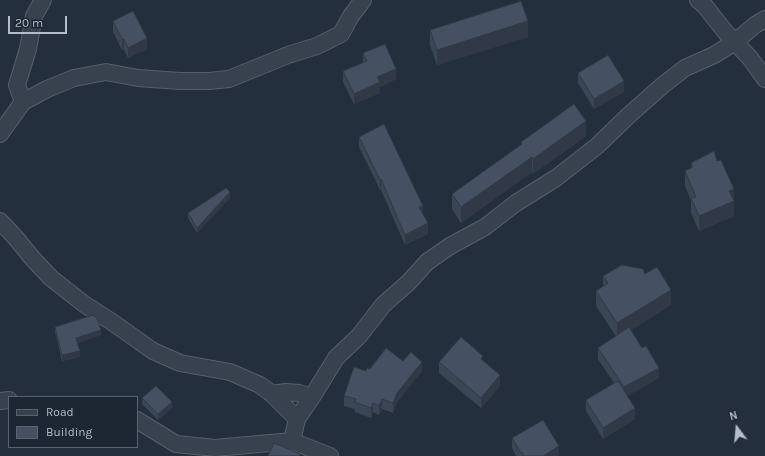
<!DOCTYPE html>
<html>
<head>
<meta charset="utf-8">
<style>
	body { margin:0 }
	#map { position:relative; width:765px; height:456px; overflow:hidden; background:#242f3e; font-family:Karla,sans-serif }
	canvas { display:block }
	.legend { position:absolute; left:8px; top:396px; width:130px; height:52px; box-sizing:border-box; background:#1d2633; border:1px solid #59626f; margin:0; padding:5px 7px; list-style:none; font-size:12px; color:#b4bcc9 }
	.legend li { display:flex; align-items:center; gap:8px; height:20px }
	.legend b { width:20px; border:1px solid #59626f }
	.north { position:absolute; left:717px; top:408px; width:40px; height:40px; -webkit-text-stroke:3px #1d2633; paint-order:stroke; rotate:344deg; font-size:11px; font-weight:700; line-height:16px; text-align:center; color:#b4bcc9 }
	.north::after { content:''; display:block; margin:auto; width:14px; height:18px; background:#b4bcc9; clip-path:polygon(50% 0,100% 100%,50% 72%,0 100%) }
	.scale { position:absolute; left:8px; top:16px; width:59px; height:18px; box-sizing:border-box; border:2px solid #b4bcc9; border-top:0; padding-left:5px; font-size:12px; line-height:14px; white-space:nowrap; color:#b4bcc9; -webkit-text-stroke:3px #1d2633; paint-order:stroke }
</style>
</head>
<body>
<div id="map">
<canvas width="765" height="456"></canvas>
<ul class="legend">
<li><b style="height:5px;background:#38414e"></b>Road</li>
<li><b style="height:11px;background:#455162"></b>Building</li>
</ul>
<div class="north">N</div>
<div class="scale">20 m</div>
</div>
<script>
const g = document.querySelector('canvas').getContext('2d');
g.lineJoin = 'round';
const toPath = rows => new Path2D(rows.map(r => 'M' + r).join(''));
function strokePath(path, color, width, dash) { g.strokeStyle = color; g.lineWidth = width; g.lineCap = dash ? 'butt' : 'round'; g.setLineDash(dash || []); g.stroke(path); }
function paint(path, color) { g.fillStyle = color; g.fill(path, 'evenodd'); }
const street = toPath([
	[698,0,704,5,727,34,750,58,765,79],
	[23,102,17,85,28,49,34,16,43,0],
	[0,134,23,102,47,89,74,78,106,72,138,78,180,81,209,81,229,79,288,55,317,46,341,34,351,16,363,0],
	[0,221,15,237,33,259,51,278,84,304,112,322,153,351,180,363,230,372,260,385,272,394,297,419,292,441],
	[272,394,286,392,299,393,312,397],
	[0,401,9,400],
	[297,419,312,397,336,358,359,336,383,305,409,282,427,262,450,246,485,227,516,203,556,178,597,146,628,116,663,85,685,68,714,55,735,42,755,25,765,19],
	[137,420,176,444,215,448,292,441,330,456]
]);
strokePath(street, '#565f6c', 18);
strokePath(street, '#38414e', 16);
paint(toPath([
	[113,21,147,49,128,58,124,50,122,50,113,32],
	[430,30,528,37,437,65,430,45],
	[363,53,396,79,380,87,380,93,354,104,343,82,343,71,363,63],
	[578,73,624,92,594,109,578,83],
	[586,136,533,174,532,172,461,223,452,209,452,194,521,145,521,142],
	[359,137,423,214,428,234,405,245,381,190,380,190,359,147],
	[717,161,734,189,734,216,699,231,691,213,691,201,685,186,685,171,691,168,691,163],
	[230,198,197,233,188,218,188,213],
	[645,274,671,305,631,330,659,378,627,396,635,419,603,439,586,411,586,400,614,383,598,359,598,348,616,336,596,306,596,291,603,287,603,276],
	[55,327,101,335,78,343,80,357,62,361,55,332],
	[403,361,422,371,397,402,393,413,382,409,379,415,373,412,371,418,355,412,355,409,344,406,344,396,366,371],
	[483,361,500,386,481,408,439,373,439,362],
	[142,398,172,408,158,420,142,404],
	[512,438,559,456,516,456,512,448]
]), '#3b4654');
paint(toPath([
	[528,21,528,37,437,65,437,50],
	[147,38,147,49,128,58,128,48],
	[122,39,124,39,124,50,122,50],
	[396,69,396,79,380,87,380,93,354,104,354,94,377,77],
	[624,81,624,92,594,109,594,99],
	[586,121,586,136,533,174,533,159],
	[532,157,532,172,461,223,461,207],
	[381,179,381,190,380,190,380,180],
	[734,189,734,216,699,231,699,216,729,191],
	[230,192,230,198,197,233,197,228],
	[423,206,423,216,419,207],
	[428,223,428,234,405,245,405,235],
	[671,290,671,305,617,338,617,323],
	[101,330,101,335,76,343,76,338],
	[80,351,80,357,62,361,62,355],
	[422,362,422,371,397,402,393,413,393,403,397,393],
	[659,368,659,378,624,398,624,387],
	[500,375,500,386,481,408,481,398],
	[382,399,382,409,379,415,379,406],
	[172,402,172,408,158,420,158,414],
	[373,403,373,412,371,418,371,408],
	[635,408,635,419,603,439,603,428],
	[559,446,559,456,543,456]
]), '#303945');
const building = toPath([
	[521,1,528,21,437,50,430,30,521,1],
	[133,11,147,38,128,48,124,39,122,39,113,21,133,11],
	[385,44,396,69,377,77,380,82,354,94,343,71,367,61,363,53,385,44],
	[608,55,624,81,594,99,578,73,608,55],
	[574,104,586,121,533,159,532,157,461,207,452,194,522,144,521,142,574,104],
	[384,124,423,206,419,207,428,223,405,235,381,179,380,180,359,137,384,124],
	[714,151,717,161,721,160,734,189,729,191,734,201,699,216,691,198,696,197,685,171,693,167,691,163,714,151],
	[226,188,230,192,197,228,188,213,226,188],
	[622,265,643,269,645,274,657,267,671,290,617,323,596,291,608,283,603,276,622,265],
	[93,315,97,318,101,330,76,338,80,351,62,355,55,327,93,315],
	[629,327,642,348,646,346,659,368,624,387,598,348,629,327],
	[461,337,483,356,481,359,500,375,481,398,439,362,461,337],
	[386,348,403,361,411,352,422,362,397,393,393,403,382,399,379,406,373,403,371,408,355,402,356,399,344,396,354,367,366,371,367,368,370,369,386,348],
	[618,381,635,408,603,428,586,400,618,381],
	[156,386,172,402,158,414,142,398,156,386],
	[543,420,559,446,543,456,524,456,522,452,521,453,512,438,543,420],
	[274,443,300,454,300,456,268,456,274,443]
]);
paint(building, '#455162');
strokePath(building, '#303945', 1);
</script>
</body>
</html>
